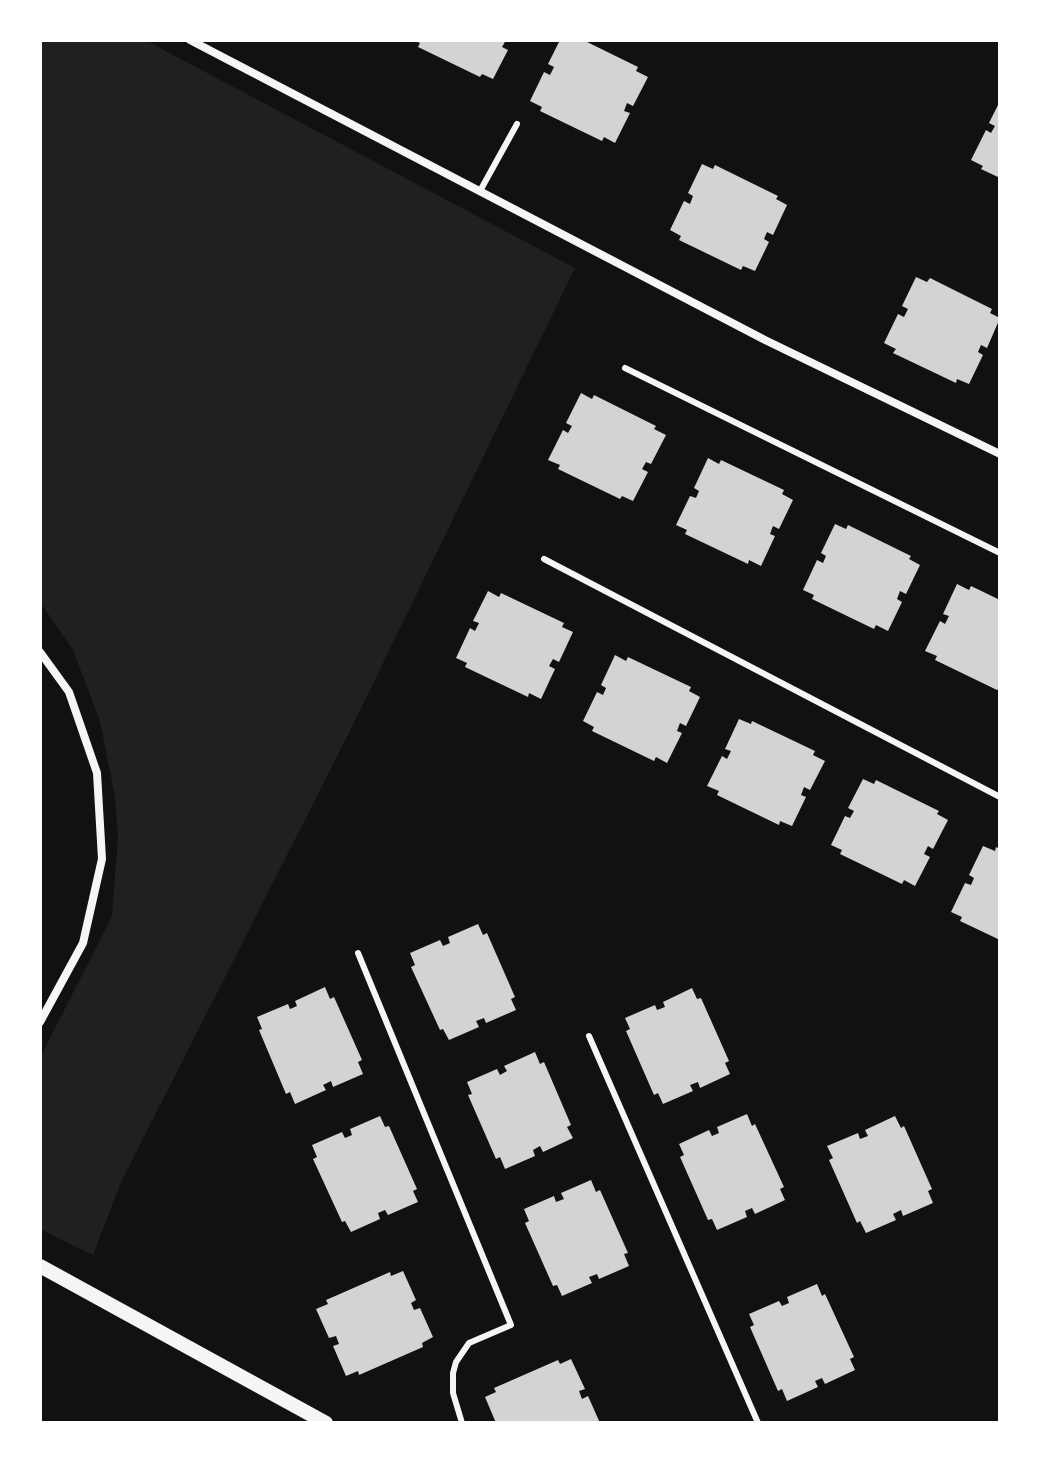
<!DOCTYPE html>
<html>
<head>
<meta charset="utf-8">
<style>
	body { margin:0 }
	#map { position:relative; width:1040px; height:1463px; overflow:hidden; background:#111; font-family:"PT Sans",sans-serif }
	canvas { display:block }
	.frame { position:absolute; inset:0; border:42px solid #fff; pointer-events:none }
</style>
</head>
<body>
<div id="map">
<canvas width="1040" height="1463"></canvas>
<div class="frame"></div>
</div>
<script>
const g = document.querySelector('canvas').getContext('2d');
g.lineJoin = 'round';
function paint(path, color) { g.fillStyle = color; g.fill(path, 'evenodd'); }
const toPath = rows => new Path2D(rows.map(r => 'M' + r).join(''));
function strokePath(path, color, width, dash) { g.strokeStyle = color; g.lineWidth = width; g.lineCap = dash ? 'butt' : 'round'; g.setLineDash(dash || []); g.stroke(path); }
paint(toPath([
	[40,40,145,40,575,268,350,731,121,1182,93,1255,40,1229,40,1058,112,916,118,837,115,797,100,721,73,650,40,602]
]), '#202020');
paint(toPath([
	[413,40,506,40,502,47,508,50,493,79,482,74,480,77,418,47,420,43],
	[560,40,583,40,638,67,636,71,648,77,633,106,627,103,624,111,630,113,615,143,604,137,602,141,540,111,542,107,530,101,544,72,550,75,554,67,548,64],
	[1000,101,1000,178,981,169,983,166,971,160,986,130,991,133,995,126,989,123],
	[702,164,713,169,715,165,778,196,776,199,787,205,773,235,767,232,764,239,769,242,755,271,743,266,741,270,679,240,681,236,670,230,684,201,690,204,693,196,688,193],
	[916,277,927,282,930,278,992,309,990,313,1000,318,987,348,981,345,978,352,983,355,969,384,957,379,956,383,893,353,896,349,884,343,898,314,904,317,908,309,902,306],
	[581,393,592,399,594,395,656,426,654,429,666,435,651,464,646,462,642,469,648,472,633,501,622,496,620,499,558,469,560,465,548,460,563,430,568,433,572,426,566,423],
	[708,458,719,464,721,460,784,490,782,494,793,500,779,529,773,526,770,534,775,536,761,566,749,560,748,564,685,534,687,530,676,525,690,496,696,498,699,491,694,488],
	[835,524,846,529,848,525,911,556,909,559,920,565,906,594,900,591,897,599,902,602,888,631,876,625,874,629,812,599,814,595,803,590,817,560,823,563,826,556,821,553],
	[957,584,969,590,971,586,1000,600,1000,687,997,690,935,660,937,656,925,651,940,621,945,624,949,616,943,614],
	[488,591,499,597,501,593,564,623,562,627,573,632,559,662,553,659,549,666,555,669,541,699,529,693,528,697,465,667,467,663,456,658,470,628,475,631,479,623,473,621],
	[615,655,626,661,628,657,691,687,689,691,700,697,686,726,680,723,677,731,682,733,667,763,656,757,654,761,592,731,594,727,583,721,597,692,603,695,606,688,601,685],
	[739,719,751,724,752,721,815,751,813,755,825,761,810,790,804,787,801,795,806,797,792,826,780,821,779,825,717,795,719,791,707,786,722,756,727,759,731,751,725,749],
	[863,779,874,784,876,780,939,811,937,814,948,820,933,849,928,846,924,854,930,857,915,886,904,880,902,884,840,854,842,850,831,845,845,816,850,818,854,811,848,808],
	[983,846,995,851,996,847,1000,849,1000,940,960,921,962,917,951,912,965,883,971,885,974,878,969,875],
	[478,924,483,935,487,933,515,997,511,999,516,1010,486,1023,484,1018,476,1021,479,1027,449,1040,443,1029,440,1030,411,967,415,965,410,953,440,940,443,946,450,943,448,937],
	[325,987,330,999,334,997,362,1060,358,1062,363,1074,333,1087,331,1081,323,1085,326,1090,295,1104,290,1092,286,1094,259,1030,262,1029,257,1017,288,1004,290,1009,297,1006,295,1001],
	[692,988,697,999,701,998,729,1061,725,1063,730,1074,700,1088,698,1082,690,1085,693,1091,663,1104,658,1093,654,1095,626,1031,630,1029,625,1018,655,1005,657,1010,665,1007,663,1002],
	[535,1052,540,1064,544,1062,571,1125,567,1127,573,1138,543,1152,540,1146,533,1150,535,1156,505,1169,500,1157,496,1159,468,1095,472,1094,467,1082,497,1069,500,1075,507,1071,504,1066],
	[747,1114,752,1126,755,1124,784,1187,780,1189,785,1200,755,1214,752,1208,745,1211,747,1217,717,1230,712,1219,708,1220,680,1157,684,1155,679,1144,709,1130,712,1136,719,1133,717,1127],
	[380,1116,385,1127,389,1126,417,1189,413,1191,418,1202,388,1215,385,1210,378,1213,380,1219,351,1232,345,1221,342,1222,313,1159,317,1157,312,1145,342,1132,345,1138,352,1135,350,1129],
	[895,1116,901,1128,904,1126,932,1189,928,1191,933,1203,903,1216,901,1210,893,1214,896,1220,866,1233,860,1221,857,1223,829,1160,833,1158,827,1146,858,1133,860,1139,868,1136,865,1130],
	[591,1180,596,1192,600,1190,628,1253,624,1254,629,1266,599,1279,597,1274,589,1277,592,1283,562,1296,557,1285,553,1286,525,1223,529,1221,524,1209,554,1196,556,1202,564,1199,561,1193],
	[403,1271,416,1300,411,1303,414,1310,420,1308,433,1337,422,1343,423,1347,359,1375,358,1371,346,1376,333,1346,339,1344,336,1336,329,1338,316,1309,328,1304,326,1300,390,1272,391,1276],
	[817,1284,822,1296,825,1294,854,1357,850,1359,855,1370,825,1384,822,1378,815,1381,818,1387,787,1401,782,1389,778,1391,750,1327,754,1325,749,1314,779,1301,782,1306,789,1303,787,1297],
	[571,1359,585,1389,579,1391,582,1399,588,1396,600,1423,496,1423,485,1397,496,1392,494,1388,558,1360,560,1364]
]), '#d3d3d3');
strokePath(toPath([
	[480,191,517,124],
	[625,368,1000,553],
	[544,559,1000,797],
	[358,953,511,1325,469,1343,456,1362,453,1373,453,1393,462,1423],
	[589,1036,758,1423]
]), '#f5f5f5', 6);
strokePath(toPath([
	[190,40,765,340,1000,454],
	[40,652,69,692,97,773,102,859,83,943,40,1022]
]), '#f5f5f5', 8);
strokePath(toPath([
	[40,1266,326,1423]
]), '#f5f5f5', 14);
</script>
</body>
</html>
